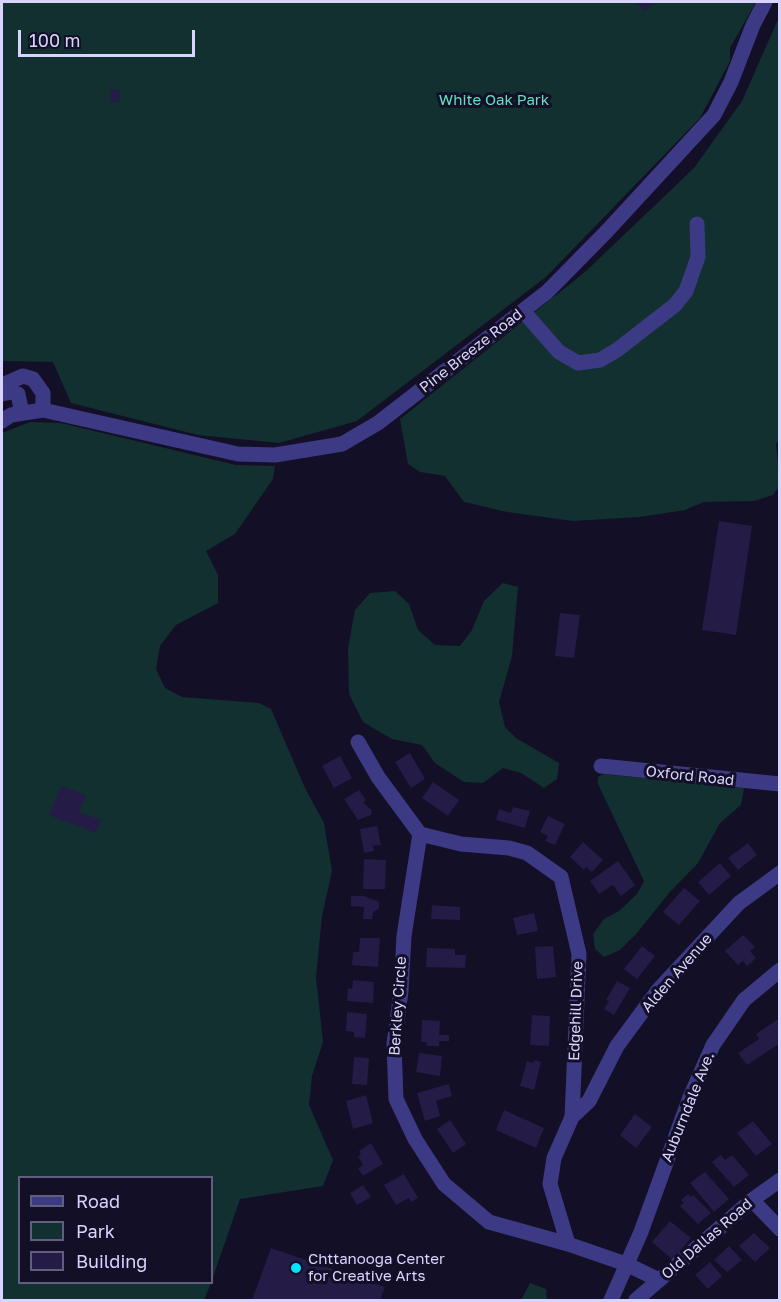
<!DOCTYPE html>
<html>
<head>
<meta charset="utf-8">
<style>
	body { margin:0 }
	#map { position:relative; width:781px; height:1302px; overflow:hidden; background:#130f26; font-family:"Golos Text",sans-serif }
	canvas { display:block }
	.frame { position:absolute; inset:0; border:3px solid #d9d4ff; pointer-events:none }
	.legend { position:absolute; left:18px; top:1176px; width:195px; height:108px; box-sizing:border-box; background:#130f26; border:2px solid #625e7d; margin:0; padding:8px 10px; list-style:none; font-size:18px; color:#d9d4ff }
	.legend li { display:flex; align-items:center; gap:12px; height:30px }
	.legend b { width:30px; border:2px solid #625e7d }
	.scale { position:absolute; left:18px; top:30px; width:177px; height:27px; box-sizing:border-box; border:3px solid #d9d4ff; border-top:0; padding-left:8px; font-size:18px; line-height:21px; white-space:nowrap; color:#d9d4ff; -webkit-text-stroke:4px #130f26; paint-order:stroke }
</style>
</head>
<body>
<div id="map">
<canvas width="781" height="1302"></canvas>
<div class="frame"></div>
<ul class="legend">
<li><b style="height:8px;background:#3d3a85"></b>Road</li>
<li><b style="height:16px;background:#12302f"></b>Park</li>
<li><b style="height:16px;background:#241b47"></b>Building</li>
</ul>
<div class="scale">100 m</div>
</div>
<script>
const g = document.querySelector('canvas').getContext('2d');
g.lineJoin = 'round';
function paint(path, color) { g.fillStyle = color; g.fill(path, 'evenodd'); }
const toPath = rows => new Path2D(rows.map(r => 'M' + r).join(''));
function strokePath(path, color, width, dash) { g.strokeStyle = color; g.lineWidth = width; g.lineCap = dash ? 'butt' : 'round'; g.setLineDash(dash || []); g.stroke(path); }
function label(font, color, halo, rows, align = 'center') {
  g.font = font + ' "Golos Text",sans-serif'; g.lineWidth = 6; g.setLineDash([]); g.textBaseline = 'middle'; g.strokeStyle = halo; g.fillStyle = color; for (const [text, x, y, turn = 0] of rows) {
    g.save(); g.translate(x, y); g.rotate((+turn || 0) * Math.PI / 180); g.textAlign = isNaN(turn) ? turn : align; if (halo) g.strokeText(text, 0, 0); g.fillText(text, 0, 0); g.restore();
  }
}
paint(toPath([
	[2,2,756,2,730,48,730,61,700,118,546,277,357,421,279,443,198,435,71,403,53,362,2,361],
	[779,17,780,439,776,444,780,485,773,495,754,501,704,502,685,510,640,517,573,521,507,512,464,502,445,476,420,472,408,464,400,419,585,272,694,168,742,101],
	[30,422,61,423,236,465,275,466,273,479,235,534,206,551,218,575,218,603,176,625,160,646,156,669,165,688,182,697,259,703,271,709,305,788,324,823,332,871,322,916,316,977,323,1042,312,1076,309,1105,333,1160,323,1186,240,1199,212,1280,212,1178,20,1178,20,1282,211,1283,204,1300,2,1300,2,433],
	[503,583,518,587,512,656,499,702,505,727,516,738,559,763,557,779,544,788,521,773,503,768,483,783,464,782,435,763,422,745,392,739,363,722,349,694,348,648,355,610,370,593,395,591,409,604,418,630,435,645,460,646,472,630,484,601],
	[603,774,744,788,741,805,720,823,698,863,669,893,637,933,620,950,604,957,595,949,593,934,604,919,619,911,637,894,644,881,598,784,598,777],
	[530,1283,546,1289,547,1300,521,1300]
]), '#12302f');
paint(toPath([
	[635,2,655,2,645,11],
	[111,89,120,90,119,103,110,102],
	[719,521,752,526,736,635,702,630],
	[560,613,580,615,574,658,555,656],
	[410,753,425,779,411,788,395,762],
	[340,756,352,778,334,788,322,766],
	[433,782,459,800,448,816,422,798],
	[61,786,86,795,79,812,101,820,96,833,49,815],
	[359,790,366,800,363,803,372,810,371,815,358,820,344,799],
	[513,807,530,811,525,828,496,820,499,809,511,813],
	[548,816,565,824,555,845,545,841,548,836,540,832],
	[377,826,381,845,373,846,374,851,364,853,360,829],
	[583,842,603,860,592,872,586,867,584,870,570,857],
	[748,843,757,855,738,870,728,858],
	[364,859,386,860,385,889,363,889],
	[618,861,635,885,621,896,613,885,599,894,590,881],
	[720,863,731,876,709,895,698,882],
	[684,888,700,901,679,925,663,912],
	[351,896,364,896,379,902,379,909,373,912,372,919,363,919,364,907,351,906],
	[432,905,460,907,460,920,431,919],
	[534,913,538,931,517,935,513,918],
	[743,935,755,947,750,951,756,958,747,966,743,961,738,965,725,951],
	[360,938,380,938,378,967,352,965,353,952,359,952],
	[553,946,556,977,537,979,535,947],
	[642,946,655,956,637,979,624,969],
	[427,948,455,949,455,955,466,955,465,968,426,967],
	[353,980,374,982,373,1003,347,1001,348,988,352,989],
	[617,981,630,988,614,1015,604,1009,609,1001,606,1000],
	[347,1012,367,1014,365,1038,354,1037,354,1032,346,1031],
	[532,1015,550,1016,549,1046,530,1045],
	[780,1018,780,1043,747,1065,738,1053,759,1039,756,1034],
	[422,1020,440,1021,439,1035,449,1035,449,1041,439,1041,439,1046,427,1046,426,1042,421,1042],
	[419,1053,442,1056,440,1076,416,1072],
	[354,1057,369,1058,367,1085,352,1084],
	[535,1060,541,1062,534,1090,520,1086,527,1061,533,1063],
	[449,1084,452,1096,436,1101,440,1116,425,1121,417,1093],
	[366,1095,373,1123,353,1129,346,1101],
	[504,1110,544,1128,536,1148,496,1130],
	[635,1114,652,1127,636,1148,620,1135],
	[450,1120,466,1144,453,1153,437,1129],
	[753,1121,772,1144,756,1156,737,1133],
	[371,1143,383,1164,363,1176,358,1168,363,1165,358,1156,361,1154,359,1151],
	[721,1155,725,1160,732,1155,749,1175,734,1187,712,1162],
	[705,1172,729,1199,714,1212,690,1183],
	[404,1174,418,1198,411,1202,409,1198,396,1205,384,1185],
	[363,1185,371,1197,357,1205,350,1193],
	[688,1194,691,1197,693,1195,711,1213,698,1224,680,1206,684,1203,681,1200],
	[670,1221,691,1238,673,1260,652,1242],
	[754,1233,770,1248,755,1262,739,1246],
	[729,1246,742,1260,727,1272,714,1260],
	[271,1248,385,1287,380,1300,252,1300],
	[710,1262,722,1276,708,1289,695,1275]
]), '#241b47');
strokePath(toPath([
	[523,311,559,352,578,363,600,360,617,350,675,305,686,291,698,257,697,224],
	[2,385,23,376,33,379,43,393,43,410],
	[2,394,12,392,18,394,22,413],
	[2,421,11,415,43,410,238,454,275,455,342,444,378,423,547,292,607,231,714,115,731,82,753,25,765,2],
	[358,742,378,777,420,834,404,936,401,991,394,1044,396,1099,415,1139,444,1184,489,1222,568,1244,626,1264,659,1280],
	[601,766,780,784],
	[420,834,461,844,509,848,527,853,561,877,579,954,572,1117,554,1158,550,1184,568,1244],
	[572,1117,589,1101,617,1046,659,989,739,903,780,873],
	[752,1200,780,1229],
	[611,1300,641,1232,690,1097,713,1045,744,1000,780,970],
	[636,1300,752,1200,780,1180]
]), '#3d3a85', 15);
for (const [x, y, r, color] of [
	[296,1268,6,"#00e5ff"]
]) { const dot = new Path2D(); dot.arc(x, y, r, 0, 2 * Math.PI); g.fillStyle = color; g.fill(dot); strokePath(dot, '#130f26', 2); }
label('15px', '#5fe0c0', '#130f26', [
	["White Oak Park",494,100]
]);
label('15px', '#d9d4ff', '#130f26', [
	["Pine Breeze Road",471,351,-38],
	["Oxford Road",690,776,6],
	["Alden Avenue",677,973,-49],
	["Berkley Circle",398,1006,-86],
	["Edgehill Drive",576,1011,-88],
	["Auburndale Ave.",688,1107,-68],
	["Old Dallas Road",707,1239,-41]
]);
label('15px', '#d9d4ff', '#130f26', [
	["Chttanooga Center",308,1259],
	["for Creative Arts",308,1276]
], 'left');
</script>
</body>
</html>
